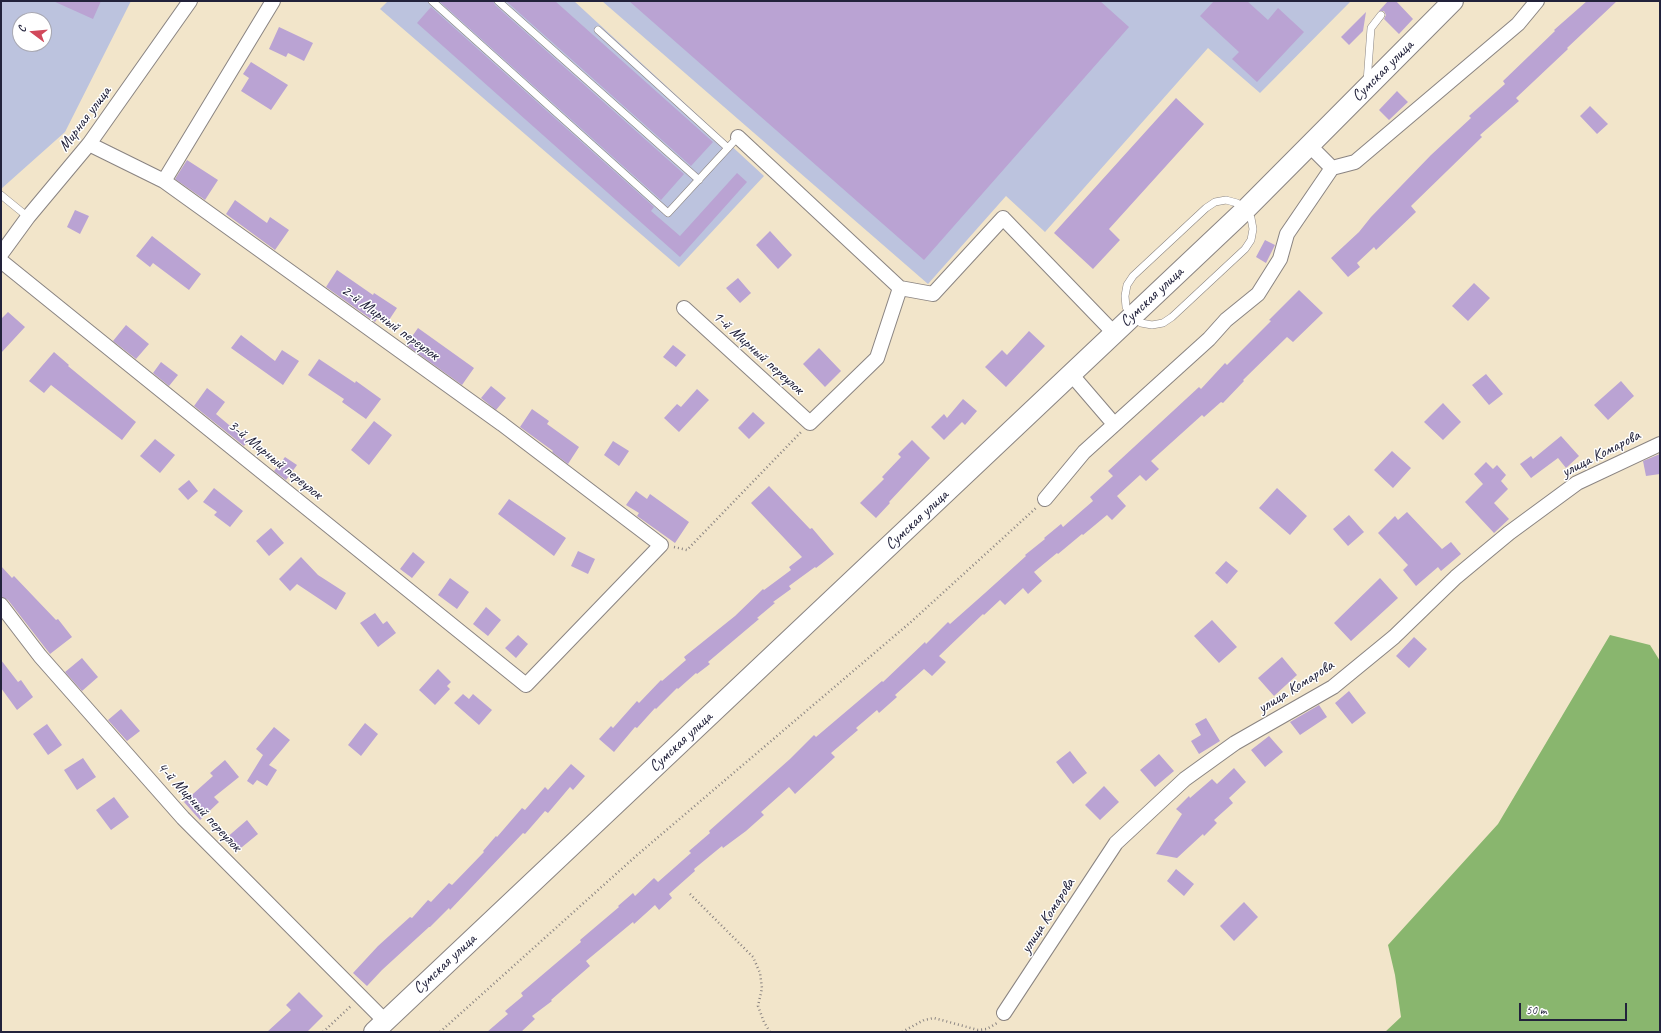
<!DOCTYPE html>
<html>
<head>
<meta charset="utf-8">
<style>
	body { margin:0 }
	#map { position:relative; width:1661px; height:1033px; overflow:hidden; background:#f2e5ca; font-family:Caveat,sans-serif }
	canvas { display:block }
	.frame { position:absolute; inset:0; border:2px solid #22223b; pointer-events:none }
	.north { position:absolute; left:12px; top:12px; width:40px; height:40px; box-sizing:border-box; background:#fff; border:1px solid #a7a7b1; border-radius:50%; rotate:286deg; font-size:11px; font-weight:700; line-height:16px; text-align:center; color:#22223b }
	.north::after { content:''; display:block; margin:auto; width:14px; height:18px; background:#d1495b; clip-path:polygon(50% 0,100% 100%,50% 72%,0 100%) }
	.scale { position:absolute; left:1519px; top:1003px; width:108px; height:18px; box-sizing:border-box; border:2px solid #22223b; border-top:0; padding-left:5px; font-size:12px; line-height:14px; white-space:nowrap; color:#22223b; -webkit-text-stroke:3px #fff; paint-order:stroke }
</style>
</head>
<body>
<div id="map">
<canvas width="1661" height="1033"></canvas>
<div class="frame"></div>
<div class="north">С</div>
<div class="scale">50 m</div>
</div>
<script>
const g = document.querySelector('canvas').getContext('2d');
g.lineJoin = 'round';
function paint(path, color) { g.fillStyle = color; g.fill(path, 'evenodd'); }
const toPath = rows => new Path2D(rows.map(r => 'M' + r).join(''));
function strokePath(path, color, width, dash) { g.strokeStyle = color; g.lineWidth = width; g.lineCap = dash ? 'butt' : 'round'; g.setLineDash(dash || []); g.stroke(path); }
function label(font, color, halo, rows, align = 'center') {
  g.font = font + ' Caveat,sans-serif'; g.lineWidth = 3; g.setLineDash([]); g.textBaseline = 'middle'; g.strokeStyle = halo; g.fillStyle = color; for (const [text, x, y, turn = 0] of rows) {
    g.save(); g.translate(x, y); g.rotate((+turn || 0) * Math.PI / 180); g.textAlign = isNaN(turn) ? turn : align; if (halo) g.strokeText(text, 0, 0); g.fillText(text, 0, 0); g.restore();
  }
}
paint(toPath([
	[1,1,131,1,65,132,1,189],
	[20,20,44,20,44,44,20,44],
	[388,1,574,1,764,176,679,267,380,9],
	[602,1,1351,1,1260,93,1208,48,1045,232,1006,196,928,284]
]), '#bcc3de');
paint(toPath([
	[1610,635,1650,645,1660,661,1660,1032,1385,1032,1401,1017,1395,975,1388,945,1498,824]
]), '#89b66e');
paint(toPath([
	[53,1,101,1,93,19],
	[439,1,493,1,495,5,684,174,661,200],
	[506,1,555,1,713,142,691,166],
	[629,1,1100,1,1129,27,924,260],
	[1214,1,1247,1,1268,20,1278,8,1304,32,1257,82,1232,59,1239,52,1200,16],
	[1388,1,1396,1,1413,19,1399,34,1384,19,1386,15,1384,11,1379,11],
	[1587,1,1617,1,1567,48,1568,49,1516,98,1519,101,1480,135,1482,137,1411,206,1416,212,1376,250,1374,247,1357,263,1360,267,1348,277,1331,258,1359,232,1371,217,1431,155,1471,118,1469,116,1505,84,1503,81,1555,31,1554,30],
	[431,7,654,207,651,211,680,236,737,173,747,182,680,257,417,23],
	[1366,12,1363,31,1349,45,1341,37],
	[279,27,313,43,304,61,288,53,286,57,269,49],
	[251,62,288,85,271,110,241,91,249,78,243,74],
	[1397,91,1408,102,1389,120,1379,110],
	[1176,98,1204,124,1109,229,1120,240,1093,269,1054,233],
	[1590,106,1608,124,1597,134,1580,116],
	[187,160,218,180,205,200,175,179],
	[235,200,267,223,270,217,289,230,275,250,226,214],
	[75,210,89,216,80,234,67,227],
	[770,231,792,255,778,269,756,245],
	[152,236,201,274,189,290,153,263,150,267,136,256],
	[1265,240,1275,245,1266,263,1256,257],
	[337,270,373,295,374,293,397,308,389,320,380,315,375,322,326,287],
	[738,278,751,293,740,303,726,288],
	[1474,283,1490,298,1468,321,1452,306],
	[1299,290,1323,313,1293,342,1287,337,1243,380,1244,381,1223,403,1221,402,1204,417,1202,415,1151,461,1159,469,1146,481,1140,475,1117,496,1126,506,1112,520,1107,515,1083,535,1082,534,1058,554,1057,553,1034,572,1042,581,1028,594,1023,588,1005,605,1000,600,984,615,983,614,939,656,946,662,932,676,924,669,895,695,897,697,879,713,877,710,856,728,858,730,831,753,835,757,795,794,789,787,761,812,764,815,746,831,723,848,722,846,694,869,695,871,669,894,672,898,659,910,655,905,634,924,633,922,586,961,590,966,551,1000,552,1001,532,1016,535,1019,521,1032,487,1032,508,1014,505,1011,523,996,521,993,581,942,580,940,619,907,618,906,633,893,635,896,654,878,658,882,691,853,689,851,710,833,709,831,790,759,814,735,816,737,882,681,883,682,925,642,926,644,948,622,950,624,985,593,1026,556,1025,555,1045,539,1044,538,1061,524,1063,527,1093,501,1090,497,1113,476,1108,471,1199,387,1201,389,1225,363,1227,365,1271,321,1269,320],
	[8,312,25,327,1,353,1,319],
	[126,325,149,344,136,359,113,341],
	[418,328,474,368,462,385,406,345],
	[1029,331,1045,346,1006,387,985,367,1002,350,1007,355],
	[241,335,275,361,282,350,299,361,283,385,231,348],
	[673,345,686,355,676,367,663,357],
	[819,348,841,371,825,387,803,364],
	[54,352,69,365,68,366,136,422,122,440,51,385,44,393,29,381],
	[319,359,355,383,356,381,381,399,366,419,342,402,344,399,308,375],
	[161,362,178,375,169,386,153,373],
	[1486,374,1503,394,1489,405,1472,385],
	[1621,381,1634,396,1608,420,1594,405],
	[491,386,506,398,496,410,481,398],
	[207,388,225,402,216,414,248,441,244,446,194,406],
	[697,389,709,400,679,432,664,418,677,404,681,407],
	[963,399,977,411,965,425,962,422,944,440,931,427,944,414,947,418],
	[1443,403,1461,422,1443,440,1424,422],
	[532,409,549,421,547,424,579,447,568,464,552,452,553,451,520,427],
	[753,412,765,423,749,439,738,428],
	[374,421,392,435,369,465,351,450],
	[1561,436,1579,456,1566,468,1558,458,1531,478,1520,464,1531,456,1533,459],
	[155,439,175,455,160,473,140,456],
	[912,440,930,458,889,502,890,503,876,518,860,503,884,479,882,477,901,457,898,454],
	[613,441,629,451,619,466,604,455],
	[1392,451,1411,468,1393,488,1374,470],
	[1660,454,1660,474,1646,476,1643,461],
	[285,457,297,465,286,480,274,471],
	[1486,462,1493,469,1497,465,1506,475,1501,481,1508,489,1494,503,1509,519,1494,533,1465,502,1483,484,1474,474],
	[189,480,198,491,188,500,178,489],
	[769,486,810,529,812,528,834,554,816,568,815,567,789,586,791,589,773,602,775,603,757,618,759,619,708,662,710,664,697,674,696,673,678,689,677,688,656,709,655,708,637,728,635,727,614,752,599,739,611,726,613,728,637,701,639,703,661,680,662,681,686,660,684,657,735,616,763,589,764,590,791,570,789,567,802,557,751,503],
	[214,488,243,511,230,527,214,515,217,512,203,502],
	[1277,488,1307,516,1290,535,1259,508],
	[636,491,647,499,650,494,689,522,675,543,637,516,639,513,626,505],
	[509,499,566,538,554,556,498,514],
	[1407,512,1442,549,1451,542,1461,554,1441,571,1438,567,1416,586,1403,570,1408,565,1378,533,1395,516,1398,520],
	[1349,515,1364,532,1348,546,1333,529],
	[271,528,284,543,269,556,256,541],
	[578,551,595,559,588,574,571,566],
	[413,552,425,562,412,578,400,569],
	[301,557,318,575,346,593,336,610,297,584,290,591,279,579],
	[1226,561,1238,571,1227,584,1215,573],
	[1,566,12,578,14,576,56,620,58,619,72,637,50,654,8,600,1,597],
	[450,578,469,592,457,609,438,595],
	[1380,578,1398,598,1351,641,1334,623],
	[486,607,501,620,488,636,473,624],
	[375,613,383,624,387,621,396,633,378,647,360,623],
	[1212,620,1237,647,1219,663,1194,636],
	[518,635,528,644,516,658,505,648],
	[1414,637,1427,649,1409,668,1396,656],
	[1282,657,1297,675,1274,696,1258,678],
	[82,658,98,677,82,691,65,672],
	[1,660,18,682,21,680,33,697,17,710,1,688],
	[438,669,451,682,447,686,450,689,435,705,419,690],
	[1349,691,1366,713,1352,724,1335,703],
	[463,694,469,699,473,694,492,710,479,725,454,703],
	[1319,705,1327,717,1300,735,1290,722],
	[121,709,140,731,127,741,108,720],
	[1206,718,1220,741,1199,754,1191,741,1201,735,1195,724],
	[365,723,378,734,361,756,348,745],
	[47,724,62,745,48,755,33,734],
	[274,727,290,740,269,765,277,770,267,786,257,780,253,785,247,781,263,755,256,749],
	[1269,736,1283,752,1265,767,1251,750],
	[1070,751,1087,773,1073,784,1056,762],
	[1159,754,1174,771,1155,787,1140,770],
	[83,758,96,777,77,790,64,770],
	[225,760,239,777,214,797,219,802,200,820,184,802,213,776,210,773],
	[571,764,585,776,573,790,570,787,548,813,545,811,525,834,523,833,450,910,449,908,430,927,429,927,382,970,367,986,353,973,378,946,410,917,412,918,428,900,431,902,449,883,452,885,484,852,483,851,496,836,497,837,522,808,525,810,545,787,548,790],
	[1234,768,1246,782,1229,798,1233,803,1214,820,1217,823,1204,836,1203,834,1177,858,1156,854,1182,814,1176,809,1189,796,1190,798,1212,779,1217,784],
	[1104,786,1119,802,1100,820,1085,805],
	[114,797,129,817,111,830,96,810],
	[247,820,258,834,236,852,225,839],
	[1176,869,1194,884,1184,896,1167,881],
	[1244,902,1258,917,1234,941,1220,926],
	[299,992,323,1016,307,1032,267,1032,291,1010,286,1005]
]), '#baa3d3');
const service = toPath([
	[432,1,668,213,738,137],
	[498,1,699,180],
	[598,30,728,148],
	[1367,82,1371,28,1381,15],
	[1,195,28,217],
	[1226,200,1237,203,1246,209,1251,218,1253,229,1251,240,1245,249,1172,317,1163,323,1152,325,1141,323,1133,316,1126,307,1125,296,1127,285,1133,276,1206,208,1215,202,1226,200]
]);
const minor = toPath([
	[738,137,900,288],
	[1309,145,1332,168],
	[164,181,273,1],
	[1,254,28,217,89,144,190,1],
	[1,261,526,685,661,545,502,424,164,181,89,144],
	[684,308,810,423,877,358,900,288,933,294,1003,218,1114,333],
	[1071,374,1114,424],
	[1045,499,1084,452,1209,339,1226,320,1258,294,1280,259,1287,234,1332,168,1355,162,1518,24,1537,1],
	[1,605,40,656,183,818,385,1021],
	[1004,1013,1116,843,1185,779,1235,743,1333,687,1394,637,1456,577,1509,533,1577,483,1660,444]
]);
const secondary = toPath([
	[374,1032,1246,209,1453,1]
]);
strokePath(service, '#8a8482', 8);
strokePath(minor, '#8a8482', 16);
strokePath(secondary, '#8a8482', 22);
strokePath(toPath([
	[674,547,687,550,801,432],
	[690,894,753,957,760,973,762,988,758,1006,764,1022,770,1032],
	[323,1032,352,1005],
	[440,1032,636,856,912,621,1036,508],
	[902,1032,924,1020,934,1018,978,1030,987,1029,997,1023]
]), '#8a8482', 2.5, [1, 3]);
strokePath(service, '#fff', 7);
strokePath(minor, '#fff', 14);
strokePath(secondary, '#fff', 20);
label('16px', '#22223b', '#fff', [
	["Сумская улица",1383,71,-45],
	["Мирная улица",85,119,-53],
	["Сумская улица",1152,297,-43],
	["2-й Мирный переулок",390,323,36],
	["1-й Мирный переулок",758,353,42],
	["улица Комарова",1601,454,-27],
	["3-й Мирный переулок",275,460,39],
	["Сумская улица",917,520,-43],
	["улица Комарова",1296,687,-32],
	["Сумская улица",681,742,-43],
	["4-й Мирный переулок",199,807,47],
	["улица Комарова",1048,916,-57],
	["Сумская улица",445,964,-43]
]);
</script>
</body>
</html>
